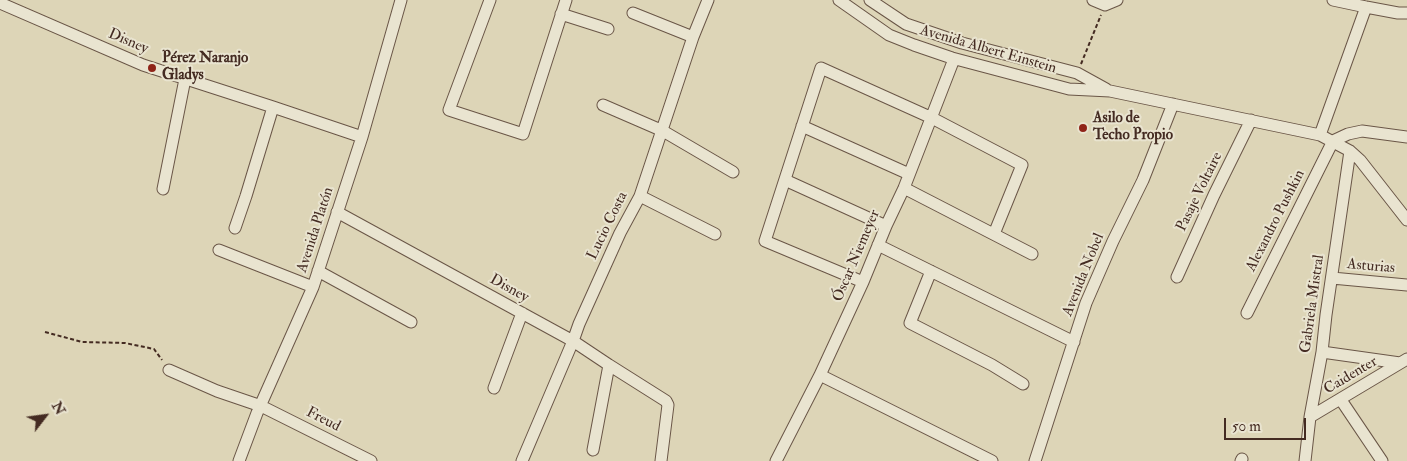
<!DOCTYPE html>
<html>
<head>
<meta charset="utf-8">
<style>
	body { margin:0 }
	#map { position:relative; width:1407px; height:461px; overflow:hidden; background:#ddd5b7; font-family:"IM FELL Double Pica",serif }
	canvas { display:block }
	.north { position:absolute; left:20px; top:391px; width:50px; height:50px; -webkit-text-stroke:4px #e9e4d0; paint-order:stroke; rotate:60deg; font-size:14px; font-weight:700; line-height:20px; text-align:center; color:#442b22 }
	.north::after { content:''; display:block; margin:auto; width:18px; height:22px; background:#442b22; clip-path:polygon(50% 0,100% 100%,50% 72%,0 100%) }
	.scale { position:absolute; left:1224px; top:418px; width:82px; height:22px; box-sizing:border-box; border:2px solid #442b22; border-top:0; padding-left:6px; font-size:15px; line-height:18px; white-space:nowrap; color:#442b22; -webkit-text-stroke:4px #e9e4d0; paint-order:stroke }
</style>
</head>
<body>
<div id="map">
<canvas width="1407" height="461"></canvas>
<div class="north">N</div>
<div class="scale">50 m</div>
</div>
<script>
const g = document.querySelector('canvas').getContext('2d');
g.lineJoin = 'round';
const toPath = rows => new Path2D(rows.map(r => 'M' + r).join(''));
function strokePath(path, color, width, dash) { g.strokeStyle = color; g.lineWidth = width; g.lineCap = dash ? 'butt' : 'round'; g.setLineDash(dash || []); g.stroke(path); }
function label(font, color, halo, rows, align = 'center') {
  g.font = font + ' "IM FELL Double Pica",serif'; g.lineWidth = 4; g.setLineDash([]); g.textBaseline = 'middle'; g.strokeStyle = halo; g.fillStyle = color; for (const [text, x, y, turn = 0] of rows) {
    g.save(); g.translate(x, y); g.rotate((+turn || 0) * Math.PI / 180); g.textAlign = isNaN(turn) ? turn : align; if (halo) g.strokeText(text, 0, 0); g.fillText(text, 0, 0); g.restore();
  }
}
const minor = toPath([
	[490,0,449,110,523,134,566,0],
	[839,0,889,35,914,45,952,58,1069,89,1110,91,1320,135,1350,151,1360,160,1407,220],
	[870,0,906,24,962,43,1077,73,1106,89],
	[1093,0,1105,5,1117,0],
	[1333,0,1366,7,1398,13,1407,13],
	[0,3,143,65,273,107,362,137],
	[633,13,693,37],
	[561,14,608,29],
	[603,105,663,131,733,172],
	[802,126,909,174],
	[1320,135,1366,7],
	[785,180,886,226],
	[904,188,1032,254],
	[163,189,185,79],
	[640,196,715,234],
	[337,212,573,341,609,365,666,401,668,405,661,461],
	[235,228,246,196,273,107],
	[878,245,1074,342],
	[219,250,313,287],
	[318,271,411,322],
	[931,271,910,323,992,365,1023,384],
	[1177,277,1214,195,1251,120],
	[1332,278,1407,285],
	[863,282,765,241,821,68,932,118,1022,165,994,234],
	[1247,313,1333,141,1348,134,1362,131,1407,137],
	[1322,352,1400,363],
	[169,370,217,391,261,406,371,461],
	[820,375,992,461],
	[494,388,522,313],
	[1341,400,1382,461],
	[1310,417,1407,359],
	[593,450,609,365],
	[239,461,257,413,313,287,362,137,401,0],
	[522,461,573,341,579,324,620,233,640,196,693,37,708,0],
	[776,461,820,375,863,282,886,226,904,188,954,59],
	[1035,461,1086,303,1113,241,1143,180,1173,104],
	[1241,461,1242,459],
	[1305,461,1310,417,1322,352,1326,315,1350,151]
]);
strokePath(minor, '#6a5647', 13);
strokePath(toPath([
	[1081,64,1101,15],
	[45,332,82,342,125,343,154,349,162,360]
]), '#442b22', 2, [4, 2.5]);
strokePath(minor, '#e9e4d0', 11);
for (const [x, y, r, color] of [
	[152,68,5,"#8f2418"],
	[1083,128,5,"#8f2418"]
]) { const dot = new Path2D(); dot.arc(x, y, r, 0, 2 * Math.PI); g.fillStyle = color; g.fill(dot); strokePath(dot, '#e9e4d0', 2); }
label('15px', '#442b22', '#e9e4d0', [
	["Disney",128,42,23],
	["Avenida Albert Einstein",988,50,16],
	["Pasaje Voltaire",1200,192,-64],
	["Alexandro Pushkin",1276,221,-63],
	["Lucio Costa",608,226,-64],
	["Avenida Platón",316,230,-72],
	["Óscar Niemeyer",857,256,-67],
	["Asturias",1371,267,5],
	["Avenida Nobel",1084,275,-68],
	["Disney",509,289,29],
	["Gabriela Mistral",1313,304,-82],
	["Caidenter",1351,376,-31],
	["Freud",323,420,27]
]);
label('bold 15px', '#442b22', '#e9e4d0', [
	["Pérez Naranjo",162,59],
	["Gladys",162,76],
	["Asilo de",1093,119],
	["Techo Propio",1093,136]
], 'left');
</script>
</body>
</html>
